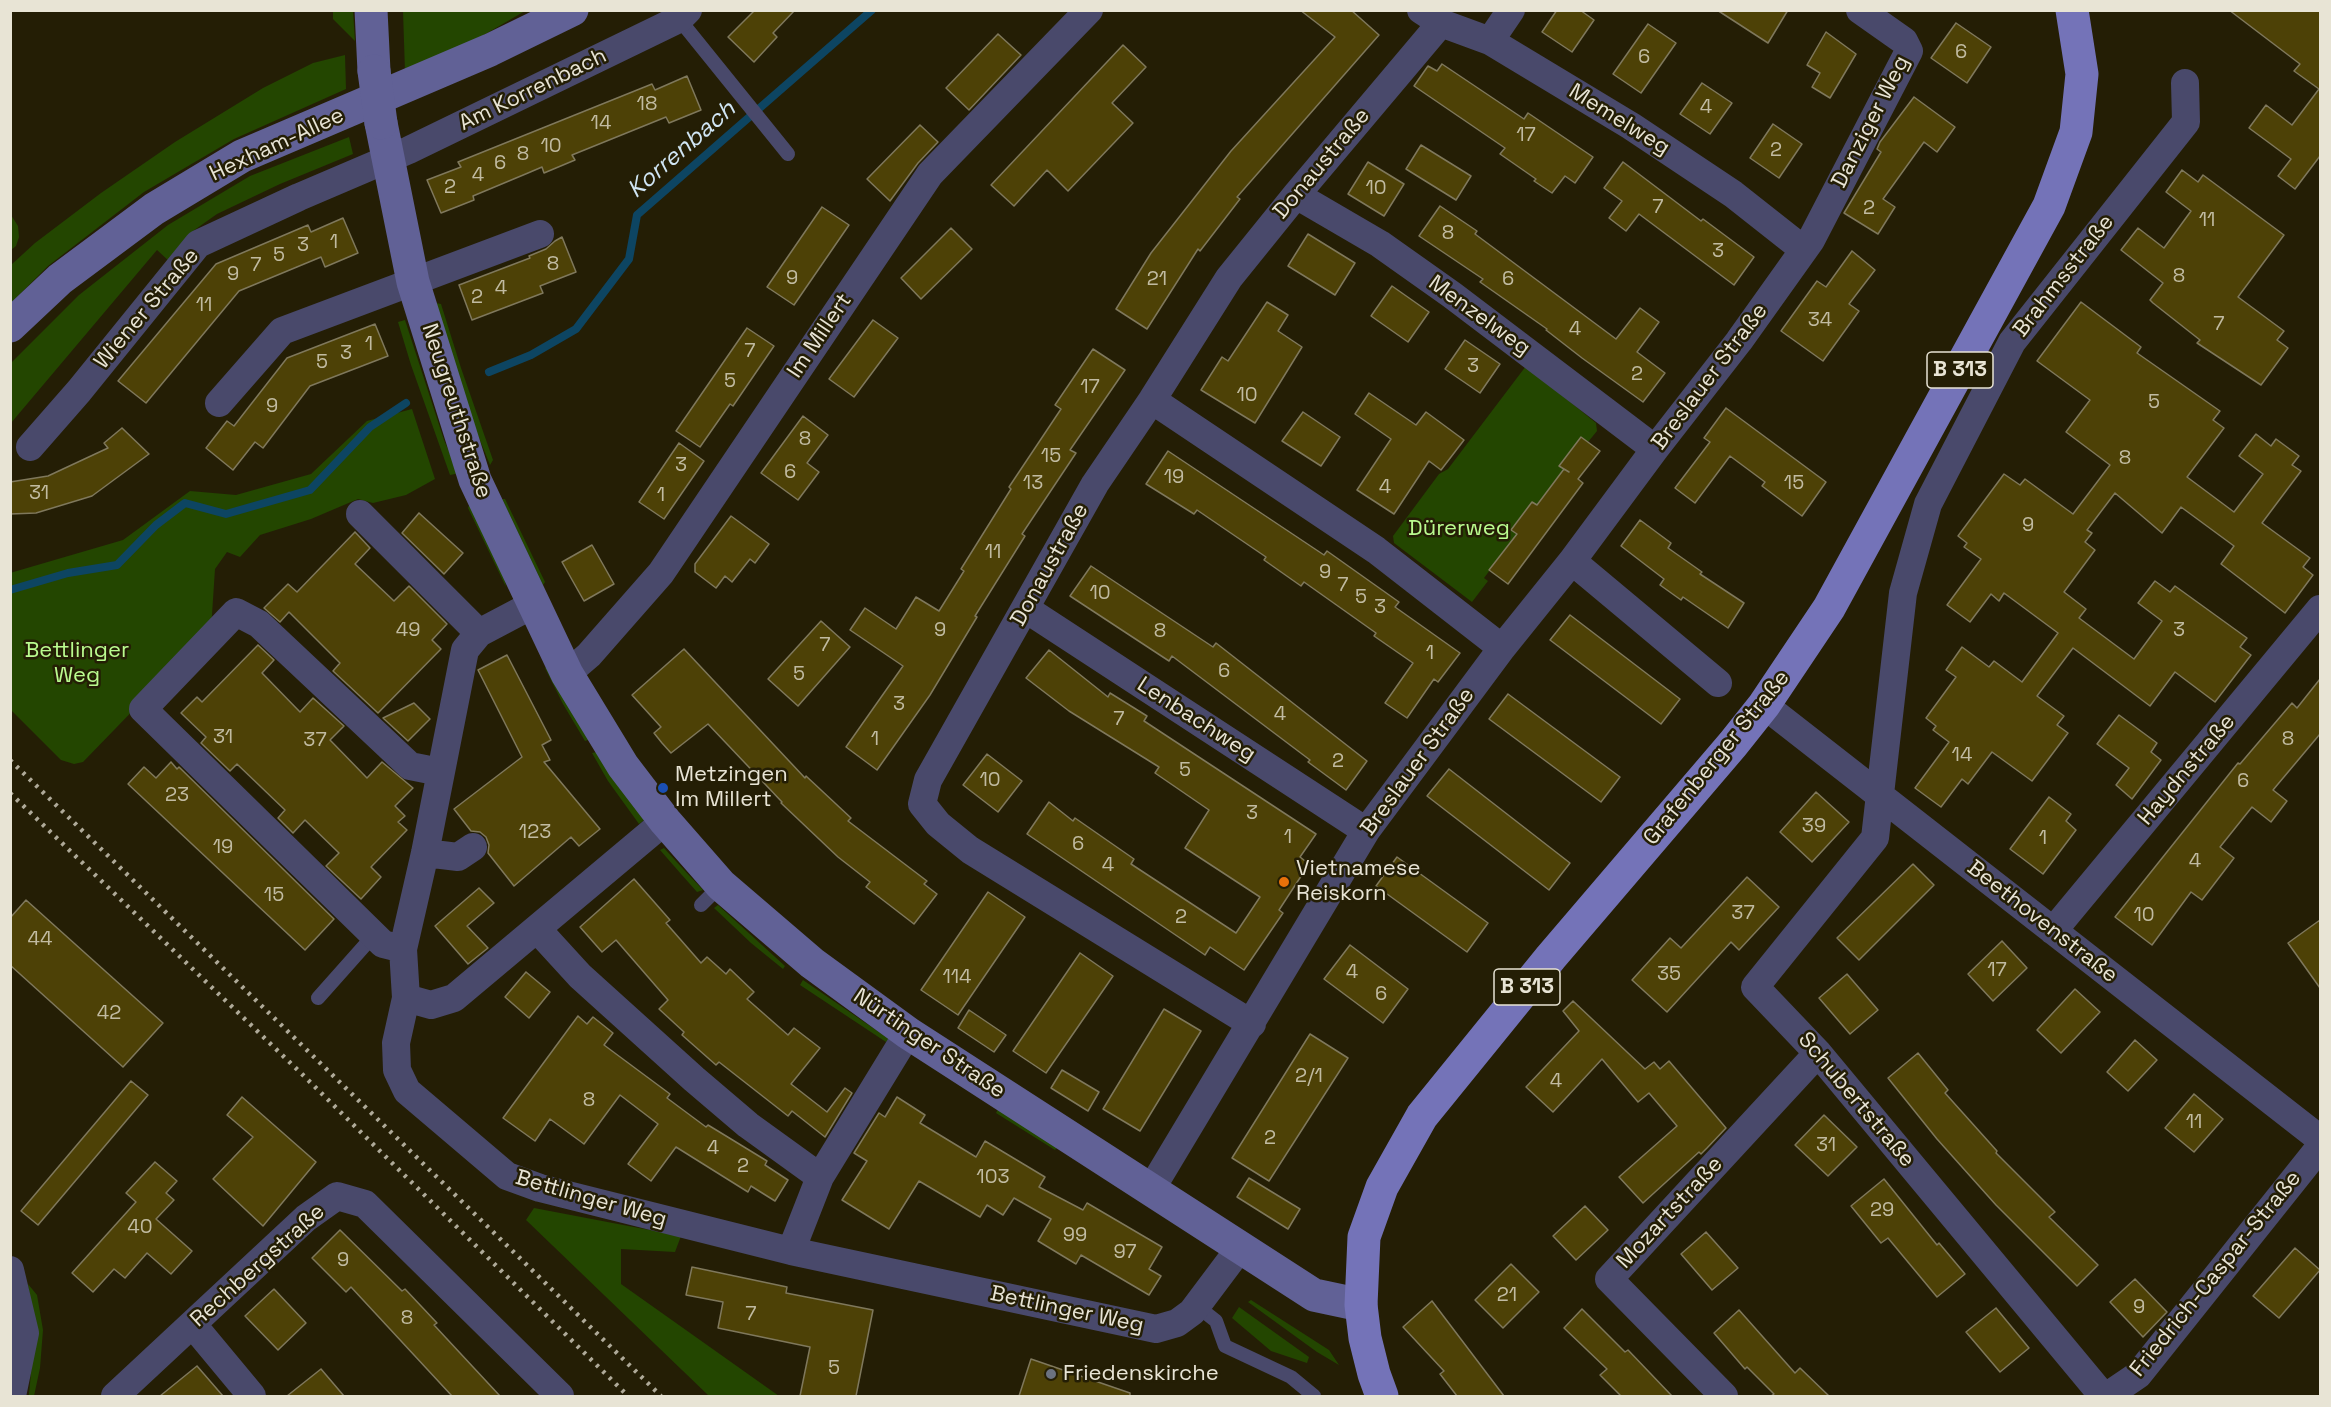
<!DOCTYPE html>
<html>
<head>
<meta charset="utf-8">
<style>
	body { margin:0 }
	#map { position:relative; width:2331px; height:1407px; overflow:hidden; background:#241e05; font-family:"Space Grotesk",sans-serif }
	canvas { display:block }
	.frame { position:absolute; inset:0; border:12px solid #e8e4d5; pointer-events:none }
</style>
</head>
<body>
<div id="map">
<canvas width="2331" height="1407"></canvas>
<div class="frame"></div>
</div>
<script>
const g = document.querySelector('canvas').getContext('2d');
g.lineJoin = 'round';
function paint(path, color) { g.fillStyle = color; g.fill(path, 'evenodd'); }
const toPath = rows => new Path2D(rows.map(r => 'M' + r).join(''));
function strokePath(path, color, width, dash) { g.strokeStyle = color; g.lineWidth = width; g.lineCap = dash ? 'butt' : 'round'; g.setLineDash(dash || []); g.stroke(path); }
function label(font, color, halo, rows, align = 'center') {
  g.font = font + ' "Space Grotesk",sans-serif'; g.lineWidth = 5; g.setLineDash([]); g.textBaseline = 'middle'; g.strokeStyle = halo; g.fillStyle = color; for (const [text, x, y, turn = 0] of rows) {
    g.save(); g.translate(x, y); g.rotate((+turn || 0) * Math.PI / 180); g.textAlign = isNaN(turn) ? turn : align; if (halo) g.strokeText(text, 0, 0); g.fillText(text, 0, 0); g.restore();
  }
}
paint(toPath([
	[333,11,353,11,355,41,333,19],
	[403,11,525,11,482,36,405,72],
	[345,55,346,89,234,139,144,192,48,266,11,303,11,265,35,243,101,193,175,142,263,88,313,63],
	[349,137,353,154,280,184,217,214,193,231,170,262,157,250,11,423,11,363,79,295,168,225,250,176],
	[11,215,18,226,19,237,16,246,11,250],
	[436,303,441,304,461,368,493,460,490,465,471,418],
	[405,320,444,440,458,473,455,474,450,475,411,365,398,322],
	[1526,366,1596,423,1597,431,1588,442,1581,437,1560,465,1565,469,1537,505,1532,502,1511,530,1517,534,1484,578,1488,581,1472,602,1394,543,1393,536,1439,474,1448,469],
	[412,409,435,479,406,495,373,503,358,499,311,519,260,535,240,557,227,552,215,569,211,630,83,762,74,764,61,760,11,710,10,573,123,540,190,491,236,495,311,474,367,421],
	[502,499,505,499,545,582,543,585],
	[470,503,504,577,506,587,468,508],
	[550,665,591,739,585,741,563,704,545,668],
	[597,752,644,820,639,824,608,781,592,753],
	[664,848,685,871,703,890,697,892,681,874,660,850],
	[718,905,785,966,783,969,751,943,714,908],
	[803,980,889,1039,886,1042,800,985],
	[998,1109,1058,1146,1055,1150,996,1113],
	[534,1208,681,1236,675,1252,621,1249,621,1284,779,1396,709,1396,526,1220],
	[28,1284,37,1295,43,1330,40,1368,34,1396,29,1396,29,1394,35,1331],
	[1251,1300,1329,1350,1339,1365,1317,1352,1248,1302],
	[1239,1307,1309,1357,1307,1363,1271,1351,1232,1318]
]), '#234600');
strokePath(toPath([
	[489,372,531,355,576,329,629,259,637,215,872,10],
	[10,590,68,573,117,565,156,525,185,503,226,514,310,490,370,427,406,403]
]), '#0d4562', 8);
const building = toPath([
	[755,10,795,10,773,33,777,37,754,62,728,37,755,10],
	[1300,10,1351,10,1379,35,1237,197,1240,199,1200,251,1198,249,1147,329,1116,309,1151,253,1231,151,1335,37,1300,10],
	[1557,10,1580,10,1594,20,1572,52,1542,32,1557,10],
	[1717,10,1788,10,1768,43,1717,10],
	[2229,10,2320,10,2320,156,2295,189,2278,176,2291,159,2249,128,2266,105,2292,125,2319,89,2294,71,2300,64,2229,10],
	[1956,23,1991,47,1967,83,1931,58,1956,23],
	[1648,24,1676,43,1641,93,1613,74,1648,24],
	[1826,32,1856,54,1830,98,1812,87,1820,73,1807,65,1826,32],
	[998,34,1021,55,969,110,946,88,998,34],
	[1123,45,1146,67,1112,103,1133,123,1068,191,1047,170,1014,206,991,185,1123,45],
	[1442,64,1524,119,1528,113,1593,157,1575,183,1565,176,1552,193,1534,181,1536,179,1500,154,1505,148,1414,86,1428,66,1437,71,1442,64],
	[687,76,701,110,669,123,666,117,572,155,575,160,544,173,542,167,528,173,473,196,474,200,441,213,427,180,461,167,458,162,652,84,655,90,687,76],
	[1702,83,1732,103,1710,134,1680,114,1702,83],
	[1914,97,1955,127,1937,152,1924,142,1883,199,1895,207,1878,234,1844,213,1881,152,1877,149,1880,142,1914,97],
	[1773,124,1802,144,1779,178,1750,158,1773,124],
	[920,125,938,142,918,163,890,201,867,179,920,125],
	[1421,145,1471,176,1456,200,1406,169,1421,145],
	[1368,162,1404,184,1384,216,1348,194,1368,162],
	[1623,162,1701,221,1703,219,1754,257,1734,285,1639,214,1626,231,1609,218,1622,201,1604,188,1623,162],
	[2182,170,2198,182,2203,175,2284,235,2238,297,2284,331,2277,340,2288,348,2261,385,2197,343,2200,340,2153,303,2150,300,2163,283,2121,250,2138,228,2164,248,2191,211,2166,192,2182,170],
	[1440,206,1477,231,1475,234,1616,339,1640,308,1659,322,1637,352,1665,373,1643,402,1582,358,1546,330,1547,329,1480,282,1483,279,1419,236,1440,206],
	[822,207,849,225,794,305,767,287,822,207],
	[343,218,358,253,325,267,321,257,239,291,146,403,118,381,216,264,308,225,311,232,343,218],
	[951,228,972,249,921,299,901,278,951,228],
	[1308,234,1355,263,1335,295,1288,266,1308,234],
	[562,237,576,272,540,286,543,293,472,320,459,285,530,258,529,256,546,249,555,241,562,237],
	[1852,251,1875,270,1849,304,1859,311,1823,361,1781,331,1817,281,1826,287,1852,251],
	[1392,286,1429,312,1408,342,1371,316,1392,286],
	[1267,302,1288,315,1278,331,1302,347,1255,423,1201,390,1222,357,1228,361,1267,302],
	[2081,302,2141,347,2137,353,2220,411,2213,420,2224,428,2187,477,2234,512,2263,474,2239,456,2256,434,2271,446,2276,439,2299,456,2292,465,2301,471,2262,523,2310,558,2303,567,2313,575,2285,613,2221,564,2234,546,2181,507,2162,533,2115,493,2087,530,2092,533,2085,542,2095,550,2064,592,2086,609,2079,618,2134,659,2162,621,2138,603,2155,581,2170,592,2175,586,2247,638,2240,647,2251,655,2215,702,2175,672,2150,706,2073,648,2037,696,2064,716,2057,725,2068,733,2032,781,1992,752,1968,784,1962,779,1941,807,1915,788,1949,742,1933,730,1936,726,1926,718,1956,677,1946,670,1962,647,1989,667,1994,661,2022,682,2058,633,2004,593,1999,601,1991,594,1970,622,1947,605,1981,559,1964,547,1967,543,1958,536,2004,474,2020,485,2025,479,2073,514,2110,465,2066,432,2090,400,2037,361,2081,302],
	[873,320,898,338,854,397,829,379,873,320],
	[375,324,388,356,310,386,263,448,255,442,233,470,206,448,227,421,234,426,287,358,375,324],
	[747,328,774,346,733,406,730,404,700,447,676,431,747,328],
	[1465,340,1500,364,1480,393,1445,369,1465,340],
	[1093,349,1125,370,1070,450,1076,453,1022,534,1025,536,975,616,977,617,930,695,877,770,846,747,903,666,850,630,865,608,896,629,916,597,939,611,964,571,961,569,1011,489,1009,487,1061,409,1055,405,1093,349],
	[1369,393,1416,425,1426,412,1464,440,1441,470,1429,461,1394,514,1357,490,1391,439,1355,414,1369,393],
	[1726,408,1826,482,1802,516,1762,486,1765,482,1730,456,1695,503,1675,488,1710,442,1704,438,1726,408],
	[1303,412,1340,437,1321,466,1282,441,1303,412],
	[803,416,828,435,807,463,819,472,798,500,761,473,803,416],
	[122,428,149,454,92,496,36,513,10,514,10,482,48,476,108,448,104,443,122,428],
	[1581,437,1600,451,1578,479,1583,483,1508,584,1489,570,1517,534,1511,530,1532,502,1537,505,1564,469,1569,472,1559,466,1581,437],
	[679,443,704,461,664,519,639,502,679,443],
	[1168,451,1324,555,1327,551,1399,602,1395,607,1460,653,1438,682,1434,679,1407,718,1385,703,1413,663,1374,636,1376,633,1304,582,1301,586,1264,560,1266,557,1197,510,1194,514,1146,484,1168,451],
	[419,513,463,553,444,574,402,533,419,513],
	[731,516,769,544,755,563,750,559,732,582,725,576,716,588,695,572,695,564,731,516],
	[1640,520,1671,543,1668,548,1702,572,1700,574,1744,603,1728,628,1683,597,1681,600,1660,585,1664,579,1621,546,1640,520],
	[355,532,370,548,355,564,394,601,409,586,447,624,432,640,441,649,378,713,333,671,340,663,289,612,280,622,264,608,288,584,297,592,355,532],
	[592,545,614,584,584,601,562,562,592,545],
	[1091,566,1213,647,1216,643,1367,761,1346,790,1308,762,1310,760,1172,656,1169,661,1070,596,1091,566],
	[1570,615,1680,699,1661,724,1550,640,1570,615],
	[821,621,850,647,798,706,768,679,821,621],
	[258,645,274,660,262,673,300,712,313,698,344,726,330,740,367,778,382,762,413,788,395,806,405,816,398,822,407,830,371,867,381,877,361,899,326,866,339,853,305,820,293,833,278,818,285,810,237,764,230,771,201,743,206,737,181,713,197,697,202,702,258,645],
	[684,649,805,778,806,776,851,818,848,821,927,881,924,884,937,894,914,924,866,887,870,882,838,857,781,803,782,802,708,724,671,753,662,743,654,733,661,727,632,695,684,649],
	[1049,650,1108,697,1110,693,1147,716,1144,721,1316,834,1300,857,1309,864,1279,910,1283,913,1244,970,1210,947,1205,955,1027,834,1049,802,1073,821,1075,818,1134,859,1131,864,1236,933,1260,897,1185,848,1209,810,1155,773,1159,767,1069,711,1026,678,1049,650],
	[507,655,551,740,542,745,550,760,544,762,600,829,579,846,571,837,514,886,488,853,489,845,486,837,480,832,471,831,454,809,522,757,478,670,507,655],
	[2320,679,2320,734,2273,790,2287,801,2271,822,2252,807,2220,847,2234,858,2202,900,2191,892,2152,945,2115,917,2238,763,2240,764,2292,703,2297,708,2320,679],
	[1508,694,1620,777,1601,802,1489,719,1508,694],
	[414,703,430,719,408,741,383,718,414,703],
	[2119,715,2157,743,2151,752,2161,760,2132,799,2116,785,2129,768,2097,744,2119,715],
	[987,754,1022,781,998,812,963,785,987,754],
	[171,762,177,769,179,767,334,919,305,950,128,784,144,767,156,778,171,762],
	[1449,769,1570,863,1549,890,1427,796,1449,769],
	[1816,792,1849,822,1812,862,1780,832,1816,792],
	[2049,797,2071,814,2066,821,2076,830,2043,874,2010,849,2049,797],
	[1397,857,1488,923,1467,952,1376,886,1397,857],
	[1913,864,1934,885,1859,960,1837,938,1913,864],
	[1747,877,1779,907,1739,950,1731,942,1667,1012,1632,980,1670,938,1681,948,1747,877],
	[634,879,670,920,666,923,701,963,707,957,726,974,730,969,754,992,747,999,788,1035,794,1028,820,1048,791,1084,827,1112,845,1088,852,1093,825,1137,792,1111,788,1116,719,1062,716,1065,682,1035,684,1032,659,1009,668,1000,616,940,602,952,580,927,634,879],
	[479,888,494,903,467,926,488,948,468,964,435,926,479,888],
	[988,892,1025,917,958,1015,921,990,988,892],
	[26,900,163,1023,123,1067,10,965,10,918,26,900],
	[2320,920,2320,988,2288,943,2320,920],
	[2002,941,2027,968,1993,1001,1968,974,2002,941],
	[1350,945,1408,989,1383,1023,1324,979,1350,945],
	[1080,953,1113,976,1046,1073,1013,1051,1080,953],
	[526,972,550,992,529,1018,505,997,526,972],
	[1847,974,1878,1010,1850,1034,1819,998,1847,974],
	[2075,989,2100,1012,2061,1053,2037,1030,2075,989],
	[1573,1001,1645,1069,1654,1062,1660,1069,1669,1061,1726,1128,1707,1148,1701,1154,1699,1152,1643,1203,1619,1177,1677,1126,1649,1093,1638,1102,1602,1059,1553,1112,1526,1087,1579,1031,1563,1011,1573,1001],
	[1164,1009,1201,1031,1140,1131,1103,1109,1164,1009],
	[969,1010,1006,1035,994,1052,958,1028,969,1010],
	[578,1016,587,1024,593,1017,613,1033,604,1045,670,1094,667,1098,706,1127,708,1125,767,1161,765,1165,788,1180,775,1201,751,1186,748,1192,676,1147,651,1181,628,1164,658,1124,620,1095,584,1144,550,1119,535,1141,503,1118,578,1016],
	[1310,1034,1348,1058,1269,1181,1232,1158,1310,1034],
	[2135,1040,2157,1060,2128,1091,2107,1072,2135,1040],
	[1918,1053,1948,1090,1945,1093,1997,1151,1996,1153,2055,1212,2049,1217,2098,1265,2077,1286,1996,1205,1937,1139,1888,1078,1918,1053],
	[1062,1070,1099,1092,1088,1111,1051,1088,1062,1070],
	[131,1081,148,1095,38,1225,21,1211,131,1081],
	[2194,1094,2223,1119,2194,1152,2165,1128,2194,1094],
	[242,1097,316,1162,263,1226,213,1179,253,1137,227,1115,242,1097],
	[897,1097,925,1115,920,1123,976,1157,985,1141,1045,1177,1039,1187,1083,1210,1087,1203,1162,1247,1149,1269,1161,1276,1149,1295,1081,1255,1076,1264,1038,1241,1051,1219,1014,1198,1003,1215,987,1205,980,1217,919,1181,889,1229,842,1200,867,1161,854,1153,879,1113,885,1117,897,1097],
	[1824,1115,1857,1147,1828,1176,1795,1145,1824,1115],
	[155,1162,177,1181,166,1193,174,1200,156,1219,192,1251,171,1274,147,1253,125,1278,114,1269,93,1292,72,1273,136,1202,126,1193,155,1162],
	[1249,1178,1300,1209,1288,1229,1237,1197,1249,1178],
	[1884,1179,1937,1245,1939,1243,1965,1274,1937,1297,1888,1238,1881,1243,1851,1206,1884,1179],
	[1585,1206,1608,1230,1576,1260,1553,1236,1585,1206],
	[340,1230,402,1291,405,1289,437,1323,434,1325,500,1396,452,1396,351,1287,346,1292,312,1258,340,1230],
	[1706,1232,1738,1268,1712,1290,1681,1254,1706,1232],
	[2295,1248,2320,1270,2279,1318,2253,1296,2295,1248],
	[1511,1264,1539,1292,1503,1328,1475,1300,1511,1264],
	[692,1267,787,1287,786,1293,873,1310,856,1396,800,1396,810,1347,718,1328,723,1302,686,1295,692,1267],
	[2135,1279,2167,1312,2143,1337,2110,1302,2135,1279],
	[274,1289,306,1323,278,1350,245,1316,274,1289],
	[1432,1301,1504,1396,1457,1396,1440,1374,1444,1371,1403,1327,1432,1301],
	[1996,1308,2029,1348,2000,1372,1966,1332,1996,1308],
	[1582,1309,1625,1352,1628,1350,1672,1396,1621,1396,1600,1375,1607,1369,1564,1328,1582,1309],
	[1739,1310,1795,1373,1800,1368,1829,1396,1771,1396,1774,1394,1747,1367,1745,1369,1714,1333,1739,1310],
	[1031,1359,1130,1393,1130,1396,1019,1396,1031,1359],
	[197,1366,223,1396,160,1396,197,1366],
	[321,1369,344,1396,287,1396,321,1369]
]);
paint(building, '#4d4106');
strokePath(building, '#7f785c', 1.5);
strokePath(toPath([
	[679,19,788,154],
	[701,905,721,885],
	[318,998,374,935],
	[1197,1306,1216,1321,1225,1346,1291,1377,1314,1396]
]), '#49496b', 14);
strokePath(toPath([
	[1421,10,1441,23,1490,41,1631,126,1733,194,1804,250],
	[1490,41,1511,10],
	[1296,195,1380,244,1452,295,1655,449],
	[1152,400,1376,550,1502,648],
	[219,403,282,331,540,234],
	[30,447,79,391,198,244,299,197,409,150,679,19,688,10],
	[360,514,479,633],
	[1572,561,1718,683],
	[534,604,479,633,465,650,425,853,403,949,406,998,396,1043,397,1070,407,1091,507,1176,540,1188,791,1251,1156,1329,1177,1323,1192,1312,1240,1248],
	[1026,609,1366,831],
	[567,674,589,655,661,573,930,174,1089,10],
	[1764,705,2320,1139],
	[425,853,458,857,473,847],
	[537,929,580,976,694,1079,748,1125,820,1177],
	[2053,931,2320,609],
	[403,949,383,944,143,709,236,612,259,624,410,766,440,772],
	[406,998,431,1005,454,998,665,821],
	[1252,1024,970,850,938,824,922,804,928,780,1095,484,1152,400,1229,278,1296,195,1441,23],
	[1150,1191,1366,831,1502,648,1572,561,1655,449,1739,341,1811,240,1909,51,1904,41,1860,10],
	[791,1251,820,1177,908,1033],
	[10,1270,25,1333,12,1396],
	[193,1325,252,1396],
	[115,1396,306,1218,337,1196,365,1204,560,1396],
	[1724,1396,1609,1279,1818,1053],
	[2103,1396,1818,1053,1755,987,1875,838,1903,593,1928,504,2012,342,2186,122,2185,83],
	[2107,1396,2138,1375,2320,1147]
]), '#49496b', 28);
strokePath(toPath([
	[371,10,374,71],
	[381,123,413,282,475,480,567,674,623,766,665,821,721,885,812,963,908,1033,1314,1295,1361,1305],
	[10,326,60,279,154,209,242,156,490,50,572,10]
]), '#616196', 33);
strokePath(toPath([
	[1382,1396,1374,1374,1365,1338,1361,1305,1364,1237,1382,1187,1422,1116,1551,957,1733,744,1764,705,1829,608,2049,206,2076,132,2082,74,2072,10]
]), '#7473b8', 33);
strokePath(toPath([
	[10,760,661,1396],
	[10,793,306,1078,628,1396]
]), '#afaa99', 4.5, [3, 6]);
strokePath(toPath([
	[374,71,381,123]
]), '#616196', 33);
for (const [x, y, r, color] of [
	[663,788,6,"#1a4fb4"],
	[1284,882,6,"#e8710a"],
	[1051,1374,6,"#6b7280"]
]) { const dot = new Path2D(); dot.arc(x, y, r, 0, 2 * Math.PI); g.fillStyle = color; g.fill(dot); strokePath(dot, '#241e05', 2); }
label('20px', '#c1bba1', null, [
	["6",1961,53],
	["6",1644,58],
	["18",647,105],
	["4",1706,108],
	["14",601,124],
	["17",1526,136],
	["10",551,147],
	["2",1776,151],
	["8",523,155],
	["6",500,164],
	["4",478,176],
	["2",450,188],
	["10",1376,189],
	["7",1658,208],
	["2",1869,209],
	["11",2207,221],
	["8",1448,234],
	["1",334,243],
	["3",303,246],
	["3",1718,252],
	["5",279,256],
	["8",553,265],
	["7",256,266],
	["9",233,275],
	["8",2179,277],
	["9",792,279],
	["21",1157,280],
	["6",1508,280],
	["4",501,289],
	["2",477,298],
	["11",204,306],
	["34",1820,321],
	["7",2219,325],
	["4",1575,330],
	["1",369,345],
	["7",750,352],
	["3",346,354],
	["5",322,363],
	["3",1473,367],
	["2",1637,375],
	["5",730,382],
	["17",1090,388],
	["10",1247,396],
	["5",2154,403],
	["9",272,407],
	["8",805,440],
	["15",1051,457],
	["8",2125,459],
	["3",681,466],
	["6",790,473],
	["19",1174,478],
	["13",1033,484],
	["15",1794,484],
	["4",1385,488],
	["31",39,494],
	["1",661,496],
	["9",2028,526],
	["11",993,553],
	["9",1325,573],
	["7",1343,586],
	["10",1100,594],
	["5",1361,598],
	["3",1380,608],
	["49",408,631],
	["9",940,631],
	["3",2179,631],
	["8",1160,632],
	["7",825,646],
	["1",1430,654],
	["6",1224,672],
	["5",799,675],
	["3",899,705],
	["4",1280,715],
	["7",1119,720],
	["31",223,738],
	["1",875,740],
	["8",2288,740],
	["37",315,741],
	["14",1962,756],
	["2",1338,762],
	["5",1185,771],
	["10",990,781],
	["6",2243,782],
	["23",177,796],
	["3",1252,814],
	["39",1814,827],
	["123",535,833],
	["1",1288,838],
	["1",2043,839],
	["6",1078,845],
	["19",223,848],
	["4",2195,862],
	["4",1108,866],
	["15",274,896],
	["37",1743,914],
	["10",2144,916],
	["2",1181,918],
	["44",40,940],
	["17",1997,971],
	["4",1352,973],
	["35",1669,975],
	["114",957,978],
	["6",1381,995],
	["42",109,1014],
	["2/1",1309,1077],
	["4",1556,1082],
	["8",589,1101],
	["11",2194,1123],
	["2",1270,1139],
	["31",1826,1146],
	["4",713,1149],
	["2",743,1167],
	["103",993,1178],
	["29",1882,1211],
	["40",140,1228],
	["99",1075,1236],
	["97",1125,1253],
	["9",343,1261],
	["21",1507,1296],
	["9",2139,1308],
	["7",751,1315],
	["8",407,1319],
	["5",834,1369]
]);
for (const [x, y, w] of [
	[1960,370,66],
	[1527,987,66]
]) { const box = new Path2D(); box.roundRect(x - w / 2, y - 18, w, 36, 4.5); g.fillStyle = '#241e05'; g.fill(box); strokePath(box, '#e8e4d5', 1.5); }
label('bold 21px', '#e8e4d5', null, [
	["B 313",1960,370],
	["B 313",1527,987]
]);
label('22px', '#e8e4d5', '#241e05', [
	["Am Korrenbach",533,90,-26],
	["Memelweg",1619,120,32],
	["Danziger Weg",1871,122,-63],
	["Hexham-Allee",277,145,-25],
	["Donaustraße",1322,164,-50],
	["Brahmsstraße",2064,276,-52],
	["Wiener Straße",147,309,-50],
	["Menzelweg",1479,316,36],
	["Im Millert",820,336,-56],
	["Breslauer Straße",1710,377,-53],
	["Neugreuthstraße",456,411,72],
	["Donaustraße",1050,565,-61],
	["Lenbachweg",1196,720,33],
	["Grafenberger Straße",1717,758,-51],
	["Breslauer Straße",1418,762,-54],
	["Haydnstraße",2187,770,-50],
	["Beethovenstraße",2042,922,38],
	["Nürtinger Straße",929,1044,34],
	["Schubertstraße",1856,1100,50],
	["Bettlinger Weg",591,1199,16],
	["Mozartstraße",1670,1213,-47],
	["Rechbergstraße",258,1266,-42],
	["Friedrich-Caspar-Straße",2216,1274,-51],
	["Bettlinger Weg",1067,1310,12]
]);
label('22px', '#bafb8f', '#241e05', [
	["Dürerweg",1459,529],
	["Bettlinger",77,651],
	["Weg",77,676]
]);
label('22px', '#e8e4d5', '#241e05', [
	["Metzingen",675,775],
	["Im Millert",675,800],
	["Vietnamese",1296,869],
	["Reiskorn",1296,894],
	["Friedenskirche",1063,1374]
], 'left');
label('italic 24px', '#d0e5f4', '#241e05', [
	["Korrenbach",682,150,-41]
]);
</script>
</body>
</html>
